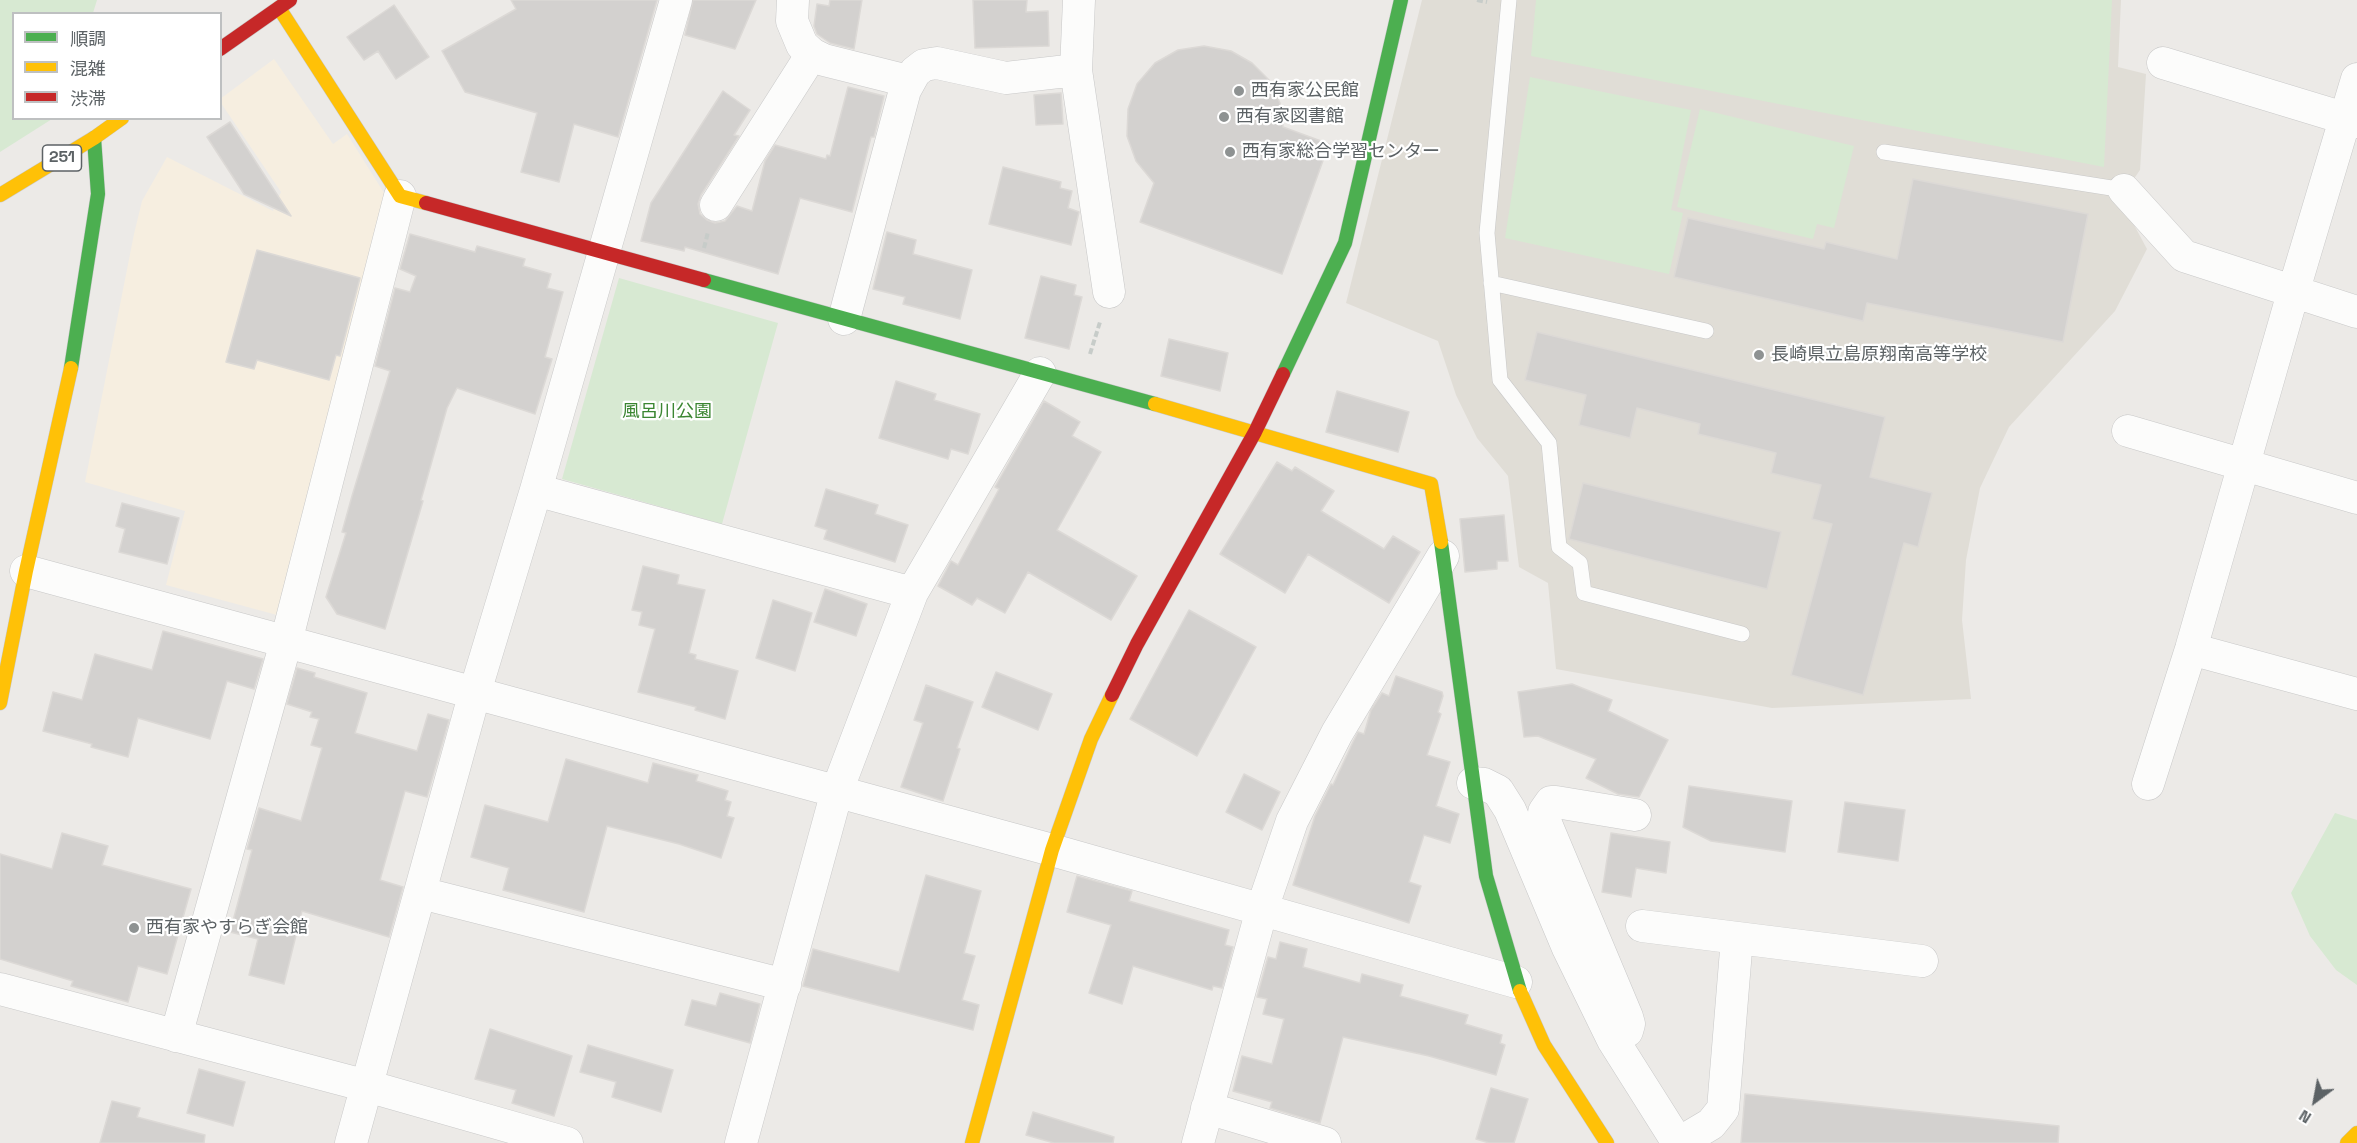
<!DOCTYPE html>
<html>
<head>
<meta charset="utf-8">
<style>
	body { margin:0 }
	#map { position:relative; width:2357px; height:1143px; overflow:hidden; background:#eceae7; font-family:"Space Grotesk","Noto Sans JP",sans-serif }
	canvas { display:block }
	.legend { position:absolute; left:12px; top:12px; width:210px; height:108px; box-sizing:border-box; background:#fff; border:2px solid #bec0c1; margin:0; padding:8px 10px; list-style:none; font-size:18px; color:#5c6265 }
	.legend li { display:flex; align-items:center; gap:12px; height:30px }
	.legend b { width:30px; border:2px solid #bec0c1 }
	.north { position:absolute; left:2285px; top:1071px; width:60px; height:60px; -webkit-text-stroke:4px #fff; paint-order:stroke; rotate:212deg; font-size:16px; font-weight:700; line-height:24px; text-align:center; color:#5c6265 }
	.north::after { content:''; display:block; margin:auto; width:21px; height:27px; background:#5c6265; clip-path:polygon(50% 0,100% 100%,50% 72%,0 100%) }
</style>
</head>
<body>
<div id="map">
<canvas width="2357" height="1143"></canvas>
<ul class="legend">
<li><b style="height:8px;background:#4caf50"></b>順調</li>
<li><b style="height:8px;background:#ffc107"></b>混雑</li>
<li><b style="height:8px;background:#c62828"></b>渋滞</li>
</ul>
<div class="north">N</div>
</div>
<script>
const g = document.querySelector('canvas').getContext('2d');
g.lineJoin = 'round';
function paint(path, color) { g.fillStyle = color; g.fill(path, 'evenodd'); }
const toPath = rows => new Path2D(rows.map(r => 'M' + r).join(''));
function strokePath(path, color, width, dash) { g.strokeStyle = color; g.lineWidth = width; g.lineCap = dash ? 'butt' : 'round'; g.setLineDash(dash || []); g.stroke(path); }
function label(font, color, halo, rows, align = 'center') {
  g.font = font + ' "Space Grotesk","Noto Sans JP",sans-serif'; g.lineWidth = 4.5; g.setLineDash([]); g.textBaseline = 'middle'; g.strokeStyle = halo; g.fillStyle = color; for (const [text, x, y, turn = 0] of rows) {
    g.save(); g.translate(x, y); g.rotate((+turn || 0) * Math.PI / 180); g.textAlign = isNaN(turn) ? turn : align; if (halo) g.strokeText(text, 0, 0); g.fillText(text, 0, 0); g.restore();
  }
}
paint(toPath([
	[274,59,333,144,347,134,386,196,277,615,166,585,185,511,85,482,134,234,142,201,167,157,273,211,281,192,221,103,220,99]
]), '#f6eee0');
paint(toPath([
	[1422,0,2121,0,2118,67,2146,74,2140,170,2120,199,2147,249,2115,311,2009,427,1980,488,1966,560,1962,620,1971,699,1772,708,1556,669,1548,583,1519,567,1508,476,1477,438,1456,395,1438,341,1346,303]
]), '#e0ddd6');
paint(toPath([
	[0,0,97,0,93,13,14,14,14,118,52,119,0,152],
	[1536,0,2112,0,2104,167,1531,56],
	[1530,77,1691,110,1671,210,1683,213,1669,274,1505,238],
	[1700,109,1854,146,1834,228,1817,224,1813,239,1677,207],
	[619,278,778,323,722,524,562,479],
	[2335,813,2357,820,2357,985,2336,970,2310,936,2291,893]
]), '#d7e9d2');
const building = toPath([
	[511,0,657,0,618,137,574,124,559,182,521,172,537,113,465,92,442,51,516,9,511,0],
	[693,0,756,0,735,49,685,35,693,0],
	[830,0,862,0,854,49,830,43,817,34,814,26,817,4,829,6,830,0],
	[973,0,1027,0,1026,12,1048,11,1049,46,975,48,973,0],
	[394,5,429,57,396,79,378,51,364,60,347,37,394,5],
	[1204,46,1231,51,1252,63,1269,80,1280,103,1283,127,1329,144,1282,274,1140,222,1154,183,1136,161,1127,136,1128,109,1137,84,1155,63,1178,50,1204,46],
	[848,87,884,96,874,137,871,137,852,212,800,198,778,274,685,247,684,251,641,241,651,203,723,91,750,110,734,135,739,136,701,195,698,204,700,214,707,220,715,223,725,221,737,206,752,211,765,161,775,145,826,159,827,155,830,156,848,87],
	[1061,93,1063,124,1036,125,1034,95,1061,93],
	[230,122,291,216,244,194,207,137,230,122],
	[1003,167,1061,182,1060,188,1072,191,1068,208,1079,212,1071,245,989,224,1003,167],
	[1913,179,2088,214,2063,342,1867,303,1863,321,1674,277,1688,218,1824,249,1826,242,1897,259,1913,179],
	[887,232,916,240,913,254,972,270,960,319,903,304,905,297,873,289,887,232],
	[410,234,475,252,477,246,525,259,523,266,551,274,547,288,563,292,545,357,552,359,535,414,457,388,447,408,421,500,423,501,385,629,337,614,326,597,346,533,342,532,352,496,390,371,375,366,395,288,410,292,416,276,400,269,410,234],
	[257,250,360,278,340,356,336,355,329,380,257,360,254,369,226,362,257,250],
	[1041,276,1076,285,1074,295,1082,297,1069,349,1025,338,1041,276],
	[1537,332,1885,417,1870,477,1932,493,1918,547,1904,543,1863,695,1791,675,1832,524,1812,519,1821,485,1771,473,1776,453,1698,434,1700,424,1637,408,1630,438,1579,425,1586,395,1525,380,1537,332],
	[1169,339,1228,353,1220,391,1161,376,1169,339],
	[896,381,936,394,934,400,980,414,968,454,951,449,948,459,879,438,896,381],
	[1337,391,1409,412,1398,452,1326,432,1337,391],
	[1044,401,1080,422,1072,436,1101,452,1057,530,1137,576,1111,620,1028,572,1005,613,977,598,972,605,938,586,951,561,958,565,999,489,995,487,1044,401],
	[1277,462,1292,471,1295,467,1334,491,1321,511,1384,549,1393,536,1420,552,1389,603,1308,554,1285,593,1220,554,1277,462],
	[1583,483,1781,532,1767,589,1569,539,1583,483],
	[826,489,878,505,875,514,908,525,895,562,824,539,827,530,815,526,826,489],
	[122,503,179,518,167,564,119,552,125,529,116,526,122,503],
	[1504,515,1508,561,1497,561,1497,569,1465,572,1460,519,1504,515],
	[643,566,679,575,677,584,705,590,689,653,696,655,695,659,738,671,725,719,695,710,696,707,638,692,655,629,639,625,642,612,632,610,643,566],
	[825,589,867,604,856,636,814,622,825,589],
	[773,600,812,613,795,671,756,658,773,600],
	[1189,610,1256,647,1197,756,1130,719,1189,610],
	[163,631,263,659,254,689,227,681,210,739,138,718,128,757,91,747,92,744,43,731,53,692,82,700,95,654,152,670,163,631],
	[297,668,315,673,314,677,367,693,355,733,417,751,428,714,449,720,427,797,405,791,380,880,403,887,389,937,302,911,284,984,249,975,258,939,230,932,252,850,247,849,259,808,301,821,322,748,311,745,319,719,310,717,312,712,287,704,297,668],
	[996,672,1052,694,1038,730,982,707,996,672],
	[1396,676,1442,692,1443,696,1438,712,1441,714,1427,755,1450,762,1436,806,1459,814,1450,843,1424,835,1409,882,1421,886,1409,923,1293,885,1315,816,1331,784,1333,785,1353,742,1358,732,1364,734,1371,710,1382,693,1389,696,1396,676],
	[1572,684,1612,700,1608,711,1668,740,1639,797,1618,794,1586,778,1596,759,1538,736,1524,737,1518,692,1572,684],
	[926,685,973,702,957,748,960,749,943,801,901,787,923,723,914,720,926,685],
	[566,759,648,783,653,763,698,775,696,781,728,791,725,800,731,802,727,816,734,818,721,858,679,844,607,826,584,912,503,890,509,868,471,857,485,805,548,822,566,759],
	[1244,774,1280,792,1262,830,1226,812,1244,774],
	[1689,786,1792,801,1785,852,1711,841,1683,827,1689,786],
	[1845,802,1905,810,1898,861,1838,852,1845,802],
	[62,833,108,846,102,865,191,889,167,974,138,966,128,1002,71,986,73,981,0,959,0,854,52,869,62,833],
	[1611,833,1670,842,1666,873,1636,868,1631,897,1602,892,1611,833],
	[926,875,981,891,964,953,975,956,962,1000,979,1005,973,1030,803,986,813,949,899,972,926,875],
	[1077,876,1132,891,1129,901,1229,930,1225,945,1233,947,1222,988,1213,986,1212,990,1133,966,1122,1004,1089,993,1111,925,1067,912,1077,876],
	[1280,942,1307,949,1303,967,1360,983,1362,974,1403,985,1400,996,1468,1015,1465,1024,1502,1035,1500,1043,1505,1045,1496,1075,1429,1056,1343,1037,1320,1123,1270,1108,1272,1102,1233,1091,1242,1056,1272,1064,1284,1019,1263,1014,1267,999,1257,997,1268,957,1276,959,1280,942],
	[720,993,760,1004,750,1043,685,1025,692,1000,716,1006,720,993],
	[490,1029,572,1056,554,1116,512,1103,516,1090,475,1079,490,1029],
	[588,1045,673,1070,661,1112,612,1097,616,1082,580,1072,588,1045],
	[199,1069,245,1082,233,1126,187,1113,199,1069],
	[1491,1088,1528,1099,1514,1143,1489,1143,1476,1139,1491,1088],
	[1745,1094,2059,1126,2058,1143,1741,1143,1745,1094],
	[112,1101,140,1108,137,1117,205,1135,204,1143,100,1143,112,1101],
	[1033,1112,1114,1137,1113,1143,1054,1143,1026,1135,1033,1112]
]);
paint(building, '#d3d1cf');
strokePath(building, '#dcd9d6', 1.5);
const lane = toPath([
	[1509,0,1487,233,1500,380,1549,443,1559,547,1580,563,1584,593,1742,634],
	[1884,152,2124,190],
	[1491,283,1706,331]
]);
const street = toPath([
	[793,0,792,21,802,45,812,54,824,60,908,81],
	[1079,0,1076,70,1109,292],
	[2163,63,2357,122],
	[2124,190,2184,256,2357,312],
	[716,205,812,54],
	[844,319,905,90,915,72,924,65,937,63,1006,78,1076,70],
	[2128,431,2357,498],
	[536,490,912,593],
	[26,571,1052,850,1516,982],
	[2191,649,2357,694],
	[1473,783,1484,784,1498,791,1510,810,1568,948,1613,1040,1678,1143],
	[2148,784,2191,649,2293,293,2357,79],
	[421,893,785,985],
	[1642,926,1922,961],
	[0,989,367,1086,567,1143],
	[176,1036,286,642,400,196],
	[1613,1040,1627,1031,1629,1024,1627,1017,1544,819,1544,812,1551,802,1556,802,1635,815],
	[1207,1108,1325,1143],
	[351,1143,475,692,536,490,676,0],
	[741,1143,837,791,912,593,1040,373],
	[1198,1143,1262,909,1292,821,1337,733,1443,556],
	[1679,1143,1711,1124,1723,1109,1737,938]
]);
const fast = toPath([
	[704,280,1155,404],
	[71,368,98,194,94,138],
	[1283,374,1345,243,1401,0],
	[1441,542,1486,876,1520,991]
]);
const slow = toPath([
	[279,8,400,196,426,203],
	[0,195,94,138,122,118],
	[1155,404,1431,484,1441,542],
	[0,703,26,571,71,368],
	[1520,991,1544,1045,1607,1143],
	[972,1143,1052,850,1091,739,1112,695],
	[2347,1143,2357,1133]
]);
const jam = toPath([
	[220,49,290,0],
	[426,203,704,280],
	[1112,695,1137,644,1255,432,1283,374]
]);
strokePath(lane, '#c8c8c8', 16);
strokePath(street, '#c8c8c8', 33);
strokePath(fast, '#c7c8c8', 15);
strokePath(slow, '#c7c8c8', 15);
strokePath(jam, '#c7c8c8', 15);
strokePath(toPath([
	[1477,0,1487,2],
	[704,248,708,232],
	[1090,354,1100,322]
]), '#c7ccc9', 4, [6, 3]);
strokePath(lane, '#fcfcfb', 15);
strokePath(street, '#fcfcfb', 32);
strokePath(fast, '#4caf50', 14);
strokePath(slow, '#ffc107', 14);
strokePath(jam, '#c62828', 14);
for (const [x, y, r, color] of [
	[1239,91,6,"#8e9292"],
	[1224,117,6,"#8e9292"],
	[1230,152,6,"#8e9292"],
	[1759,355,6,"#8e9292"],
	[134,928,6,"#8e9292"]
]) { const dot = new Path2D(); dot.arc(x, y, r, 0, 2 * Math.PI); g.fillStyle = color; g.fill(dot); strokePath(dot, '#fff', 2); }
for (const [x, y, w] of [
	[62,158,39]
]) { const box = new Path2D(); box.roundRect(x - w / 2, y - 13, w, 26, 4.5); g.fillStyle = '#fff'; g.fill(box); strokePath(box, '#5c6265', 1.5); }
label('bold 16px', '#5c6265', null, [
	["251",62,158]
]);
label('18px', '#5c6265', '#fff', [
	["西有家公民館",1251,91],
	["西有家図書館",1236,117],
	["西有家総合学習センター",1242,152],
	["長崎県立島原翔南高等学校",1771,355],
	["西有家やすらぎ会館",146,928]
], 'left');
label('18px', '#3b8632', '#fff', [
	["風呂川公園",667,412]
]);
</script>
</body>
</html>
